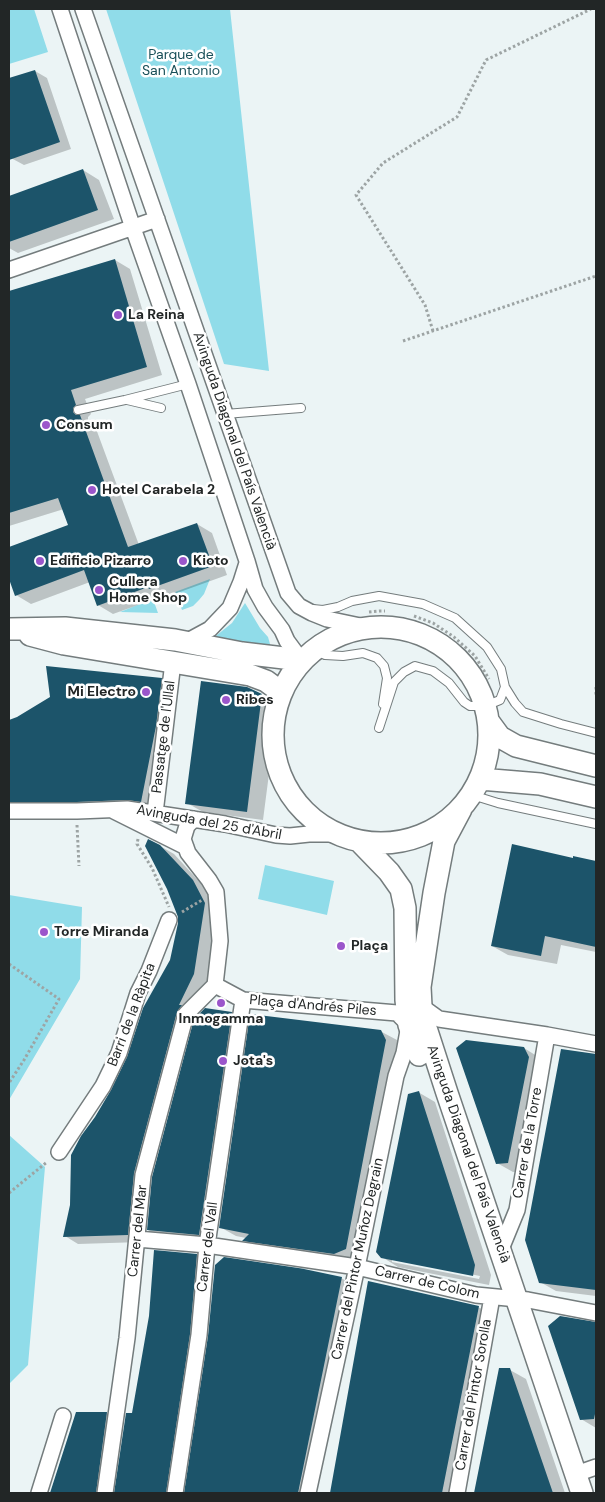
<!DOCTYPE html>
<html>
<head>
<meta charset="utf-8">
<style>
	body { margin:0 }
	#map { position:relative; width:605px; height:1502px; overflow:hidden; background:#ebf4f5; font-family:"DM Sans",sans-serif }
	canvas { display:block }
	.frame { position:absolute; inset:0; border:10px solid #222626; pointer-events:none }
</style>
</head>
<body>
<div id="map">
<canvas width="605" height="1502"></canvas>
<div class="frame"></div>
</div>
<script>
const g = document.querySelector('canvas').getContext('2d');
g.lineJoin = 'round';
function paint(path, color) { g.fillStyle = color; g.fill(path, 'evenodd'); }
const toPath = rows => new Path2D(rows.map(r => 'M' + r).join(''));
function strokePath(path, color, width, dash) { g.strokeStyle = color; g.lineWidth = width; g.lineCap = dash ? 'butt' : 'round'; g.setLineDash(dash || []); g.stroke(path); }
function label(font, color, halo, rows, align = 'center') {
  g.font = font + ' "DM Sans",sans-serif'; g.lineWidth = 5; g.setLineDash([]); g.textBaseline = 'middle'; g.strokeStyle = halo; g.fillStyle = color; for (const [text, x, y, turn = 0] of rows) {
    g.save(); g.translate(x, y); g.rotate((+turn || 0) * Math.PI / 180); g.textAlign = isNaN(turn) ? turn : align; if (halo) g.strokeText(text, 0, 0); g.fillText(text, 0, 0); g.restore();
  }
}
paint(toPath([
	[9,9,34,9,48,52,9,64],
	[106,9,230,9,269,371,224,364],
	[210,579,204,594,199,600,193,606,182,610,175,592],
	[153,599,158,613,120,612],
	[245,603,260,628,268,637,270,644,268,649,212,639,232,623],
	[265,865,334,881,327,915,258,899],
	[9,895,82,907,80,979,9,1100],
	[9,1135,45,1167,28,1365,9,1384]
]), '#90dce9');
paint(toPath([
	[35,71,47,78,71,149,24,165,11,158,9,151,9,80],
	[83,170,99,180,114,219,18,253,9,248,9,197],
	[115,260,130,269,162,375,85,399,91,414,88,417,88,421,95,426,139,545,197,524,212,533,227,575,166,597,163,596,113,614,98,605,90,582,31,604,16,595,9,576,9,548,70,526,64,509,9,526,9,292],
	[161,680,177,689,157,810,9,812,9,721],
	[259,693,278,704,263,820,203,812,187,803],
	[160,846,174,854,206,889,218,911,207,982,190,1019,147,1181,141,1242,78,1244,65,1236,112,1091,171,960,180,917,168,888],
	[574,857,596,862,596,952,561,945,557,964,508,955,492,946],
	[231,1013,247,1023,215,1243,164,1239,148,1230],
	[380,1031,397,1040,402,1050,351,1263,259,1249,244,1240,246,1238,236,1236,220,1227],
	[524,1048,540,1058,523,1171,513,1172,497,1163],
	[562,1050,596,1055,596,1296,556,1291,540,1282],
	[418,1092,435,1102,491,1275,489,1285,398,1267,382,1257],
	[392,1259,480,1276,479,1279,392,1262],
	[196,1255,212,1264,182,1493,116,1493,127,1414,133,1414],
	[341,1278,357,1287,316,1493,186,1493,210,1336],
	[369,1283,478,1307,494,1316,459,1493,331,1493],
	[594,1323,596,1323,596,1428,581,1419],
	[500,1369,510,1370,526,1379,565,1493,475,1493],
	[77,1413,107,1413,122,1423,112,1493,51,1493]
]), '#0003');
paint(toPath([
	[35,70,60,142,9,160,9,78],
	[83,169,98,210,9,242,9,196],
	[115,259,147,367,71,390,76,405,73,408,73,412,76,415,80,415,128,547,197,523,213,566,149,589,148,587,97,606,84,570,15,596,9,579,9,547,68,525,58,498,9,513,9,291],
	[46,666,162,678,156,726,141,802,127,800,77,802,9,802,9,720,17,717,50,697],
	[201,681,247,687,262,694,247,812,185,804],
	[148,839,160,845,193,880,205,903,194,974,179,1005,182,1005,177,1012,134,1173,128,1235,63,1237,70,1205,71,1155,81,1136,95,1117,111,1090,127,1057,143,1008,170,960,178,923,178,917,167,889,145,846],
	[512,844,573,858,573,856,596,861,596,947,545,936,541,956,491,946],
	[205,1008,232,1012,199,1235,147,1230,152,1177,194,1019],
	[250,1014,381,1030,386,1040,346,1249,334,1254,242,1241,249,1234,219,1228],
	[466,1040,524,1047,529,1057,508,1163,496,1164,456,1048],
	[561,1049,596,1054,596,1290,539,1283,525,1240],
	[419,1091,475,1265,473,1276,381,1258,376,1252,408,1094],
	[154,1250,197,1254,190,1334,166,1493,114,1493,126,1413,132,1413,149,1316],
	[224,1257,305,1269,304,1269,342,1277,298,1493,184,1493,208,1336,215,1265],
	[368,1281,479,1306,442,1493,330,1493],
	[560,1316,596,1322,596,1409,594,1419,580,1420,548,1326],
	[499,1368,510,1368,553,1493,474,1493],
	[76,1412,107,1412,96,1493,50,1493]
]), '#1c546a');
const lane = toPath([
	[127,400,161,408],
	[78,410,125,400,188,384],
	[225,414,301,408],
	[313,609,323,610,338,607,352,601,379,596,423,604,455,618,487,647,501,669,505,687,500,700,485,706,470,706,464,702,449,683,433,671,415,666,404,672,394,682,379,728],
	[314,649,325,655,343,656,363,653,377,658,384,666,387,678,383,704],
	[505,687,515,703,523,712,561,724,596,733],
	[472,795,498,803,596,824]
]);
const street = toPath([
	[60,9,133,228,188,384,247,561,255,589,265,607,282,630,287,641,301,660],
	[83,9,288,593,299,606,312,613,327,619,365,627],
	[9,270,157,219],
	[186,642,210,629,230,608,241,582,247,563],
	[9,811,77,811,127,809,225,824,276,835,290,836,309,834,336,834],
	[114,811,186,847],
	[155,813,173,662],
	[194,819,187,826,183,839,188,853,209,880,216,892,220,941,215,985],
	[215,985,243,1000,397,1013,409,1025,404,1053,396,1076,357,1267,308,1493],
	[421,1006,439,1019,547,1035,596,1044],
	[59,1152,103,1086,119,1053,138,993,149,971,169,920],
	[137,1239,207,1245,357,1267,476,1295,528,1300,596,1313],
	[501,1249,517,1210,547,1035],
	[576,1474,596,1467],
	[39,1493,63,1416],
	[105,1493,127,1338,143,1175,186,1014,215,985],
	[175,1493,199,1335,207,1245,243,1000],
	[457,1493,492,1297]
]);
const secondary = toPath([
	'273 735a108 108 0 1 1 216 0a108 108 0 1 1-216 0Z',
	[9,629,65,628,175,640,242,653,301,660],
	[30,635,64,644,250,675,266,681,281,692],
	[489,722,500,737,516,746,596,766],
	[480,779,540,784,596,797],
	[461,809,444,841,434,893,420,987,421,1006,425,1025,447,1093,582,1493],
	[359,841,389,872,401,889,405,908,406,1000,409,1025,419,1055]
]);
strokePath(lane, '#747c7d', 10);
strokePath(street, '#747c7d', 18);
strokePath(secondary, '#747c7d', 24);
strokePath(toPath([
	[433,331,425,305,356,195,383,163,457,117,486,60,591,9],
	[403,341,596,276],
	[369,612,379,611,385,611],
	[414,616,433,623,454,637,475,656,489,679],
	[596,687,596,696],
	[77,825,79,866],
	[138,839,137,844,152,868,169,907],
	[182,912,202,900],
	[9,964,59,999,24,1060,9,1083],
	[9,1193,47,1162]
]), '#9da4a4', 3, [2.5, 2.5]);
strokePath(lane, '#fff', 8);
strokePath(street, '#fff', 15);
strokePath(secondary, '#fff', 21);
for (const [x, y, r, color] of [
	[118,315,5,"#9b56cb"],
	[46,425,5,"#9b56cb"],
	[92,490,5,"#9b56cb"],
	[40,561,5,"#9b56cb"],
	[183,561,5,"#9b56cb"],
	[99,590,5,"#9b56cb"],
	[146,692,5,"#9b56cb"],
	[226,700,5,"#9b56cb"],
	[44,932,5,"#9b56cb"],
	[341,946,5,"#9b56cb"],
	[221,1003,5,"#9b56cb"],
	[223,1061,5,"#9b56cb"]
]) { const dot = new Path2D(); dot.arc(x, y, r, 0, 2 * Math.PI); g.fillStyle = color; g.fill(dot); strokePath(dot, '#fff', 2); }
label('14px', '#1a5059', '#fff', [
	["Parque de",181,55],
	["San Antonio",181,71]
]);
label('bold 14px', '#222626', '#fff', [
	["La Reina",128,315],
	["Consum",56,425],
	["Hotel Carabela 2",102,490],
	["Edificio Pizarro",50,561],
	["Kioto",193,561],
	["Cullera",109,582],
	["Home Shop",109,598],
	["Mi Electro",136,692,"right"],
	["Ribes",236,700],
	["Torre Miranda",54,932],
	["Plaça",351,946],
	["Inmogamma",221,1019,"center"],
	["Jota's",233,1061]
], 'left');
label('14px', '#222626', '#fff', [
	["Avinguda Diagonal del País Valencià",234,441,71],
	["Passatge de l'Ullal",164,737,-83],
	["Avinguda del 25 d'Abril",209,823,10],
	["Plaça d'Andrés Piles",313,1006,5],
	["Barri de la Ràpita",132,1015,-69],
	["Carrer de la Torre",528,1143,-80],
	["Avinguda Diagonal del País Valencià",468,1154,71],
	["Carrer del Mar",138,1231,-84],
	["Carrer del Vall",208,1247,-83],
	["Carrer del Pintor Muñoz Degrain",358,1259,-78],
	["Carrer de Colom",427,1283,13],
	["Carrer del Pintor Sorolla",474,1395,-80]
]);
</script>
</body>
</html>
